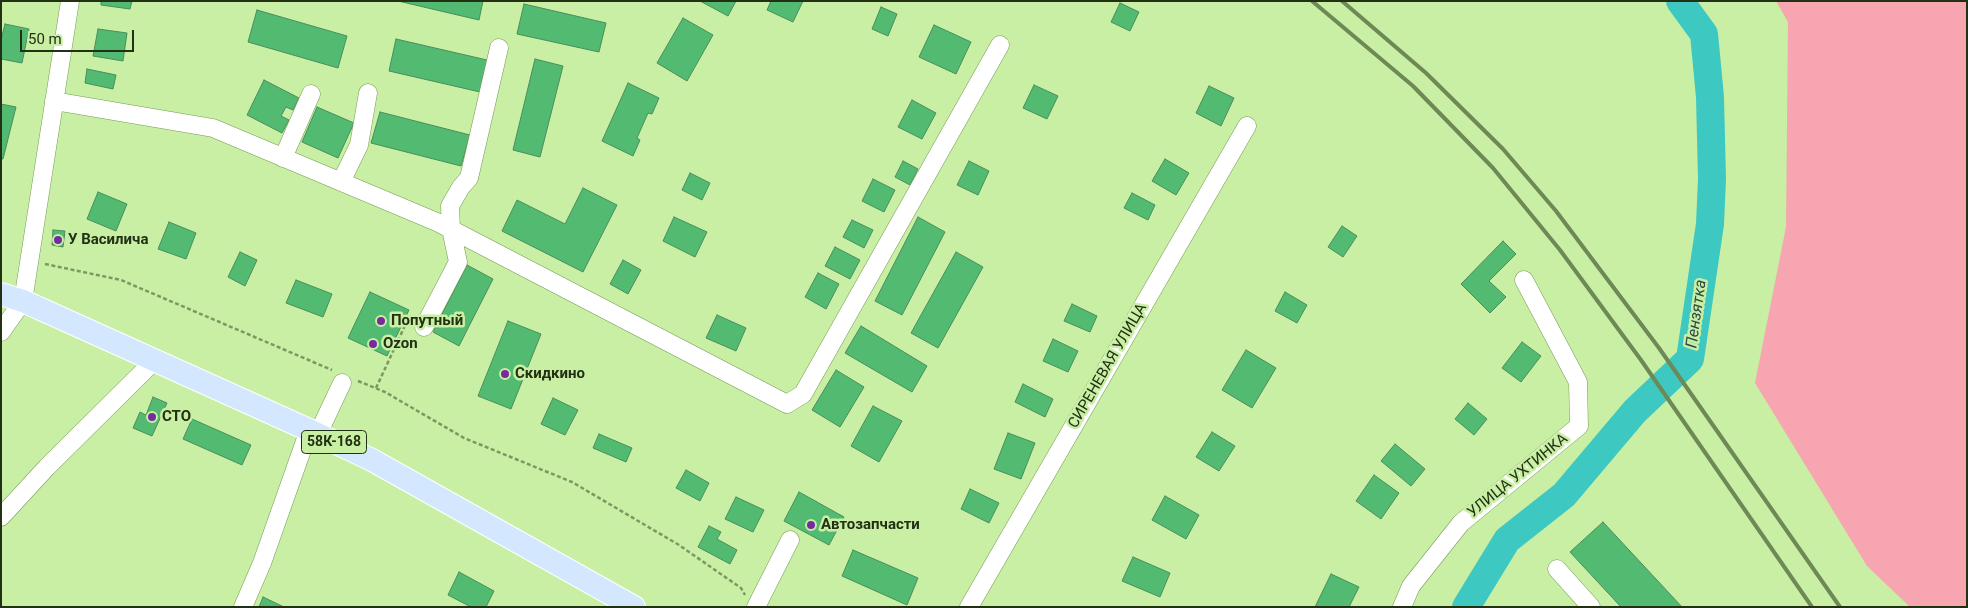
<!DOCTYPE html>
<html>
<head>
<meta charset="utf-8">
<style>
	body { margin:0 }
	#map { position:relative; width:1968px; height:608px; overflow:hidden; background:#c8efa4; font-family:Roboto,sans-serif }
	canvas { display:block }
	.frame { position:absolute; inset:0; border:2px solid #223013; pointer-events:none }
	.scale { position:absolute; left:20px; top:30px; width:114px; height:22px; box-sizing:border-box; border:2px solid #223013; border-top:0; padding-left:6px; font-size:15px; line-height:18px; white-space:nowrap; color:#223013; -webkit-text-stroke:4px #c8efa4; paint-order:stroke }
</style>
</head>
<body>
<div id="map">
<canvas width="1968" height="608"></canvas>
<div class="frame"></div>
<div class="scale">50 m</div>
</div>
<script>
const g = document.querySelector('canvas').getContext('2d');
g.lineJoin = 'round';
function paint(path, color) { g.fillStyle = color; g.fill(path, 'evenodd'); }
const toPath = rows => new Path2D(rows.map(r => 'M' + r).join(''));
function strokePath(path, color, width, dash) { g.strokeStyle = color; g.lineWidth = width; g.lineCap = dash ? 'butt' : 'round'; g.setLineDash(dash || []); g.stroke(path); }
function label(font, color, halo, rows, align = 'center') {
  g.font = font + ' Roboto,sans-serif'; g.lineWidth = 5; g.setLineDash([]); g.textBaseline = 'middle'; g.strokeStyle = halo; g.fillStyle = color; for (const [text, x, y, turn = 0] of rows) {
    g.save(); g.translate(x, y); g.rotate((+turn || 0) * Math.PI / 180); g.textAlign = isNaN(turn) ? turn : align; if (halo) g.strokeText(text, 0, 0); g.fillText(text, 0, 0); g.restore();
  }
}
paint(toPath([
	[1776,1,1967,1,1967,607,1910,607,1867,566,1755,383,1786,227,1788,22]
]), '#f7a5b0');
strokePath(toPath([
	[1466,607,1507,540,1564,495,1635,411,1690,359,1710,224,1712,179,1710,97,1704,34,1680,1]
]), '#3ec8c2', 28);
const building = toPath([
	[101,1,132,1,130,9,101,5,101,1],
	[398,1,483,1,479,20,398,1],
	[700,1,736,1,728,16,700,1],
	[771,1,803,1,793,22,767,10,771,1],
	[1120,3,1139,12,1130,31,1111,22,1120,3],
	[524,4,606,23,599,52,517,34,524,4],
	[881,7,897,14,888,36,872,29,881,7],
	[257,10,347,36,338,68,248,42,257,10],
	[683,18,713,35,687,81,657,63,683,18],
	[5,24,29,29,22,63,1,59,1,40,5,24],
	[934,25,971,42,956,74,919,57,934,25],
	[98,29,127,33,123,61,93,56,98,29],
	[396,39,487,60,480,92,389,71,396,39],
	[535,59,563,66,540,157,513,150,535,59],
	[87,69,116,75,113,89,85,83,87,69],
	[264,80,299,98,293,110,286,107,281,116,289,120,282,133,247,115,264,80],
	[628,83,659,98,652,114,648,113,637,138,640,140,633,156,602,141,628,83],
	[1034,85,1058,96,1047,119,1023,108,1034,85],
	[1209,86,1234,98,1221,126,1196,113,1209,86],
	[912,100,936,113,922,139,898,127,912,100],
	[1,104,16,107,3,159,1,159,1,104],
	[317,107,354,123,338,158,302,142,317,107],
	[380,112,470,135,461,166,371,143,380,112],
	[1165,159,1189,173,1176,195,1152,181,1165,159],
	[903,161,918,169,910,185,895,177,903,161],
	[969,161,989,171,978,195,957,185,969,161],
	[690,173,710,183,702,200,682,190,690,173],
	[873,179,895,190,884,212,862,201,873,179],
	[583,188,617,205,583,272,502,231,517,200,565,224,583,188],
	[98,192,127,204,116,231,87,219,98,192],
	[1132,193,1155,205,1148,220,1124,208,1132,193],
	[674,217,707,232,695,257,663,241,674,217],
	[918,217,945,232,902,315,875,301,918,217],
	[852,220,873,230,864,248,843,237,852,220],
	[169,222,196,233,186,259,158,249,169,222],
	[1342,226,1357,236,1343,257,1328,247,1342,226],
	[53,230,65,231,63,247,52,245,53,230],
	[1503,241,1516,254,1489,281,1506,297,1490,313,1461,284,1503,241],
	[835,247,860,260,850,279,825,266,835,247],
	[240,252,257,260,245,286,228,277,240,252],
	[956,252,983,267,938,348,911,333,956,252],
	[623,260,641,270,628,294,610,284,623,260],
	[467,265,493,279,459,346,433,332,467,265],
	[818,273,839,284,826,309,805,297,818,273],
	[296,280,332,294,323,317,286,303,296,280],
	[370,292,409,310,387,356,348,338,370,292],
	[1285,292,1307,305,1297,323,1275,311,1285,292],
	[1072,304,1097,316,1090,332,1064,321,1072,304],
	[717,315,746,328,736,351,706,338,717,315],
	[508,321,541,334,511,409,478,396,508,321],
	[861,326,927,366,912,392,845,353,861,326],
	[1053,339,1078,351,1068,372,1043,361,1053,339],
	[1522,342,1541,356,1521,382,1502,368,1522,342],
	[1246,350,1276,368,1252,408,1222,390,1246,350],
	[836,370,864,387,840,427,812,410,836,370],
	[1023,384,1053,399,1045,417,1015,402,1023,384],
	[153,397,167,403,152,436,133,428,140,412,146,415,153,397],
	[553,398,578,410,565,435,541,424,553,398],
	[1468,403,1487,419,1474,435,1455,419,1468,403],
	[873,406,902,421,879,462,851,446,873,406],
	[192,419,251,445,242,465,183,439,192,419],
	[1212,432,1235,446,1219,471,1196,457,1212,432],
	[1008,433,1035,443,1021,479,994,469,1008,433],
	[599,434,632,448,626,462,593,448,599,434],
	[1395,444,1425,469,1411,486,1381,461,1395,444],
	[686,470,709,483,700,501,676,488,686,470],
	[1374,475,1399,493,1381,519,1356,501,1374,475],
	[970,489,999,503,989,523,961,509,970,489],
	[799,492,844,517,829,545,784,521,799,492],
	[1165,496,1199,515,1186,539,1152,520,1165,496],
	[736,497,764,510,753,532,725,519,736,497],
	[1603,522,1682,607,1621,607,1570,552,1603,522],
	[709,526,721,532,717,539,737,550,730,564,698,547,709,526],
	[853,550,918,578,907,605,842,576,853,550],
	[1133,557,1170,573,1160,597,1122,581,1133,557],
	[459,572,494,591,486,607,471,607,448,595,459,572],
	[1331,574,1359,587,1349,607,1315,607,1331,574],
	[263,597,284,607,259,607,263,597]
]);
paint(building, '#53ba71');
strokePath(building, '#488e5b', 1);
const minor = toPath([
	[54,101,213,128,439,223,787,404,803,394,1000,45],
	[283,158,311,94],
	[341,182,359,145,368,93],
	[424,327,458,262,451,229,450,206,461,187,469,178,499,48],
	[1,332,23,301,70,1],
	[318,434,342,383],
	[1,517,47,467,155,360],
	[1557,569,1591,607],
	[243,607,262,563,309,430],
	[756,607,790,540],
	[969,607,1247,126],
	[1402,607,1411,586,1461,523,1579,426,1578,382,1524,280]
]);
const major = toPath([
	[1,294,23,301,309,430,372,460,634,607]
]);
strokePath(minor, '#779a53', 19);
strokePath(major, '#fff', 24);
strokePath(toPath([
	[45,264,121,280,332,370],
	[358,381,385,392,464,438,572,482,679,545,741,588,745,595],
	[376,388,409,317,411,317]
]), '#7c9862', 2.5, [4, 2.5]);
strokePath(minor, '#fff', 18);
strokePath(major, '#d3e8fe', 22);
strokePath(toPath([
	[1312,1,1413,86,1493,168,1560,250,1641,360,1812,607],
	[1342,1,1426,73,1503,149,1556,211,1659,348,1840,607]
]), '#6e8856', 4);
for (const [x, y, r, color] of [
	[58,240,5,"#762c9f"],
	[381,321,5,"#762c9f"],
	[373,344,5,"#762c9f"],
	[505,374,5,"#762c9f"],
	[152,417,5,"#762c9f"],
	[811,525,5,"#762c9f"]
]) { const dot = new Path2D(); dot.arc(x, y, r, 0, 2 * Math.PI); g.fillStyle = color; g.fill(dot); strokePath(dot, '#c8efa4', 2); }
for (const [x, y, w] of [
	[334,442,65]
]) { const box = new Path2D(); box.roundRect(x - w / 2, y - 11.5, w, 23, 4); g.fillStyle = '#c8efa4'; g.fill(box); strokePath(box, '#223013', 1); }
label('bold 14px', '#223013', null, [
	["58К-168",334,442]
]);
label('bold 15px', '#223013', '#c8efa4', [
	["У Василича",68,240],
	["Попутный",391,321],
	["Ozon",383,344],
	["Скидкино",515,374],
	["СТО",162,417],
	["Автозапчасти",821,525]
], 'left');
label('15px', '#223013', '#c8efa4', [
	["СИРЕНЕВАЯ УЛИЦА",1108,366,-60],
	["УЛИЦА УХТИНКА",1518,476,-39]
]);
label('italic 16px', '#2c4947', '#c8efa4', [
	["Пензятка",1697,314,-82]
]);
</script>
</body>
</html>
